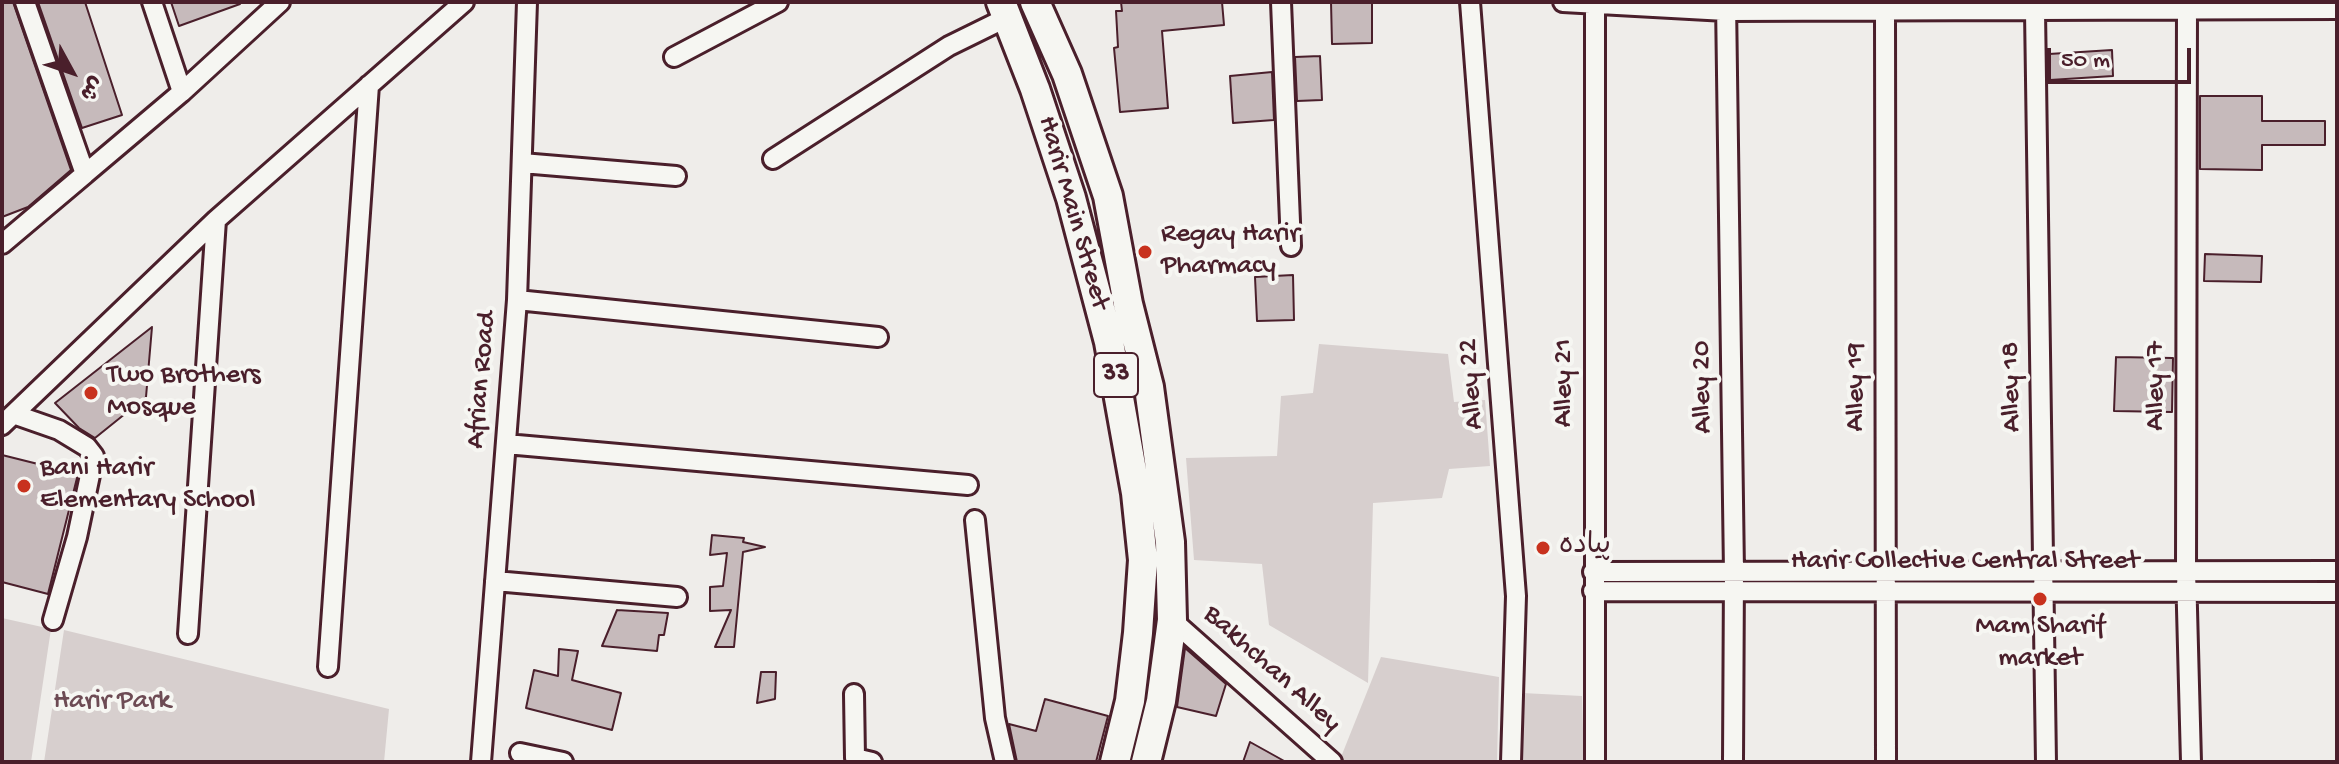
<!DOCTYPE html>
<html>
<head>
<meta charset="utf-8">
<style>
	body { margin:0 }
	#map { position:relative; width:2339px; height:764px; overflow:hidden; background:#efedea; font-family:"Gochi Hand","Playpen Sans Arabic",sans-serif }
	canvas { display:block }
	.frame { position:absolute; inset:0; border:4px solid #4a1f2b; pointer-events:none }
	.north { position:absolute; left:32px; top:32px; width:80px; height:80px; -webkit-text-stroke:6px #f6f6f2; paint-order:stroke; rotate:130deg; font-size:22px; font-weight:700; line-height:32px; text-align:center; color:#4a1f2b }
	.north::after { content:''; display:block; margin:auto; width:28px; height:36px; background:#4a1f2b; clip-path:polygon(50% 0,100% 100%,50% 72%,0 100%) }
	.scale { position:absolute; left:2047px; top:48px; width:144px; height:36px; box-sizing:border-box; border:4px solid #4a1f2b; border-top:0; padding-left:10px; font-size:24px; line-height:28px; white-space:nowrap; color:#4a1f2b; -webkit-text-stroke:6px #f6f6f2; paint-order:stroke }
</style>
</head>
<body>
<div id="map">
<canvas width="2339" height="764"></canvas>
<div class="frame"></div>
<div class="north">ش</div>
<div class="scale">50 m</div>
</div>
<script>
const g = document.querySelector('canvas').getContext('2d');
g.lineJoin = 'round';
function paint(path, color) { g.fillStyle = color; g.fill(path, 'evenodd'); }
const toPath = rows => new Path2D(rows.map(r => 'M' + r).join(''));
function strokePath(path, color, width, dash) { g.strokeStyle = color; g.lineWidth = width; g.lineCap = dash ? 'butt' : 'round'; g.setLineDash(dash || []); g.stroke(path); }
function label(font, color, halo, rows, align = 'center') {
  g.font = font + ' "Gochi Hand","Playpen Sans Arabic",sans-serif'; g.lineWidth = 8; g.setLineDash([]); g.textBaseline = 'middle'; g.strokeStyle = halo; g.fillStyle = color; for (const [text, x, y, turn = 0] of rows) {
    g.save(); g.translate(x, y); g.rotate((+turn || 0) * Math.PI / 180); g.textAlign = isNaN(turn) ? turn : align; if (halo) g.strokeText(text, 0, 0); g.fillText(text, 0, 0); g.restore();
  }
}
paint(toPath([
	[1319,344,1448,354,1454,402,1485,400,1490,466,1449,469,1442,498,1373,503,1368,683,1269,625,1262,564,1194,560,1186,458,1277,456,1281,396,1313,393],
	[2,618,51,629,31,762,2,762],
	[64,630,389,709,384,762,44,762],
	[1381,657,1499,677,1497,762,1339,762],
	[1522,693,1582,696,1584,762,1521,762]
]), '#d7cfce');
const building = toPath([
	[2,2,13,2,71,170,28,207,2,217,2,2],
	[38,2,85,2,122,115,82,128,38,2],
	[171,2,240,2,240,4,179,26,171,2],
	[1121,2,1222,2,1224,25,1162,31,1168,108,1120,112,1114,48,1118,47,1116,11,1122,11,1121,2],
	[1331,2,1372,2,1372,43,1332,44,1331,2],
	[2112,50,2113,76,2050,80,2049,54,2112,50],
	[1320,56,1322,100,1297,101,1295,57,1320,56],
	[1272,72,1274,120,1233,123,1230,76,1272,72],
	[2200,96,2262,96,2262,121,2325,121,2325,145,2262,145,2262,170,2200,169,2200,96],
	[2205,254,2262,256,2261,282,2204,281,2205,254],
	[1293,275,1294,320,1257,321,1255,277,1293,275],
	[152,327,146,397,95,438,79,428,55,403,152,327],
	[2116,357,2173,358,2172,412,2114,411,2116,357],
	[2,455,78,474,48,594,2,582,2,455],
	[712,535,744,538,743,542,765,547,743,552,734,647,715,647,731,610,710,611,710,587,723,586,727,553,710,555,712,535],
	[617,610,668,613,664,635,659,635,657,651,602,646,617,610],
	[1185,648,1226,684,1216,716,1177,707,1185,648],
	[559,649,578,651,572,680,621,693,612,730,526,708,534,670,558,676,559,649],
	[761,672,776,672,775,699,757,703,761,672],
	[1045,699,1108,716,1096,762,1017,762,1009,724,1036,731,1045,699],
	[1250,742,1286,762,1243,762,1250,742]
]);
paint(building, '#c6babb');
strokePath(building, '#4a1f2b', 2);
const minor = toPath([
	[25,2,85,174,182,92],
	[152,2,182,92,280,2],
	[1281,2,1291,246],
	[1470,2,1516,596,1511,762],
	[1563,2,1726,11,2337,9],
	[1726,2,1734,572,1733,762],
	[2187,2,2186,571,2191,762],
	[1885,11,1886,762],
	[2035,11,2046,762],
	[674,57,778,2],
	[773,159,949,46,1008,17],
	[522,163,676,176],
	[2,244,85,174],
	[517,300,878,337],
	[16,415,59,430,87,447,94,456,77,537,53,620],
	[2,425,216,220],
	[506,444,968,485],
	[975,520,995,718,1005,762],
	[1593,572,2337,571],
	[495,581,677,597],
	[1593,591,2337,592],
	[1172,620,1332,762],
	[188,634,216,220,464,2],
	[328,667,369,85],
	[854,694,855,758,872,762],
	[520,753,563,762],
	[481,762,517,300,527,2],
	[1595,762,1595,5]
]);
const primary = toPath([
	[1001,2,1035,89,1071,198,1109,342,1136,493,1143,560,1138,633,1130,701,1115,762],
	[1035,2,1067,74,1108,196,1128,304,1149,387,1170,542,1172,620,1161,701,1146,762]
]);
strokePath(minor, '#4a1f2b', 24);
strokePath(primary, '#4a1f2b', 34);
strokePath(minor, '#f6f6f2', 18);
strokePath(primary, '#f6f6f2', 28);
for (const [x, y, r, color] of [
	[1145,252,8,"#c8321e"],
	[91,393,8,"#c8321e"],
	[24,486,8,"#c8321e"],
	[1543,548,8,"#c8321e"],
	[2040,599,8,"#c8321e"]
]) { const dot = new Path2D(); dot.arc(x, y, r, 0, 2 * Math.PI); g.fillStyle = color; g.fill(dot); strokePath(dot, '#f6f6f2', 3); }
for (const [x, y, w] of [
	[1116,375,44]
]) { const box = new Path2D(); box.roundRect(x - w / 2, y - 22, w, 44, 6); g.fillStyle = '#f6f6f2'; g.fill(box); strokePath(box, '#4a1f2b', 2); }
label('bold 26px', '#4a1f2b', null, [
	["33",1116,375]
]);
label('28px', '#4a1f2b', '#f6f6f2', [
	["Harir Main Street",1072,213,74],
	["Afrian Road",483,380,-85],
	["Alley 21",1566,383,-90],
	["Alley 22",1473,384,-94],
	["Alley 17",2158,386,-90],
	["Alley 20",1704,387,-91],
	["Alley 19",1858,387,-90],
	["Alley 18",2013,387,-91],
	["Harir Collective Central Street",1965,563],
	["Bakhchan Alley",1271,670,42]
]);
label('28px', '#4a1f2b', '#f6f6f2', [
	["Regay Harir",1161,236],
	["Pharmacy",1161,268],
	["Two Brothers",107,377],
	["Mosque",107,409],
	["Bani Harir",40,470],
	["Elementary School",40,502],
	["پیادە",1559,548],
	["Mam Sharif",2040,628,"center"],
	["market",2040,660,"center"]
], 'left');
label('28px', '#6d4b54', '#f6f6f2', [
	["Harir Park",112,703]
]);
</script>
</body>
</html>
